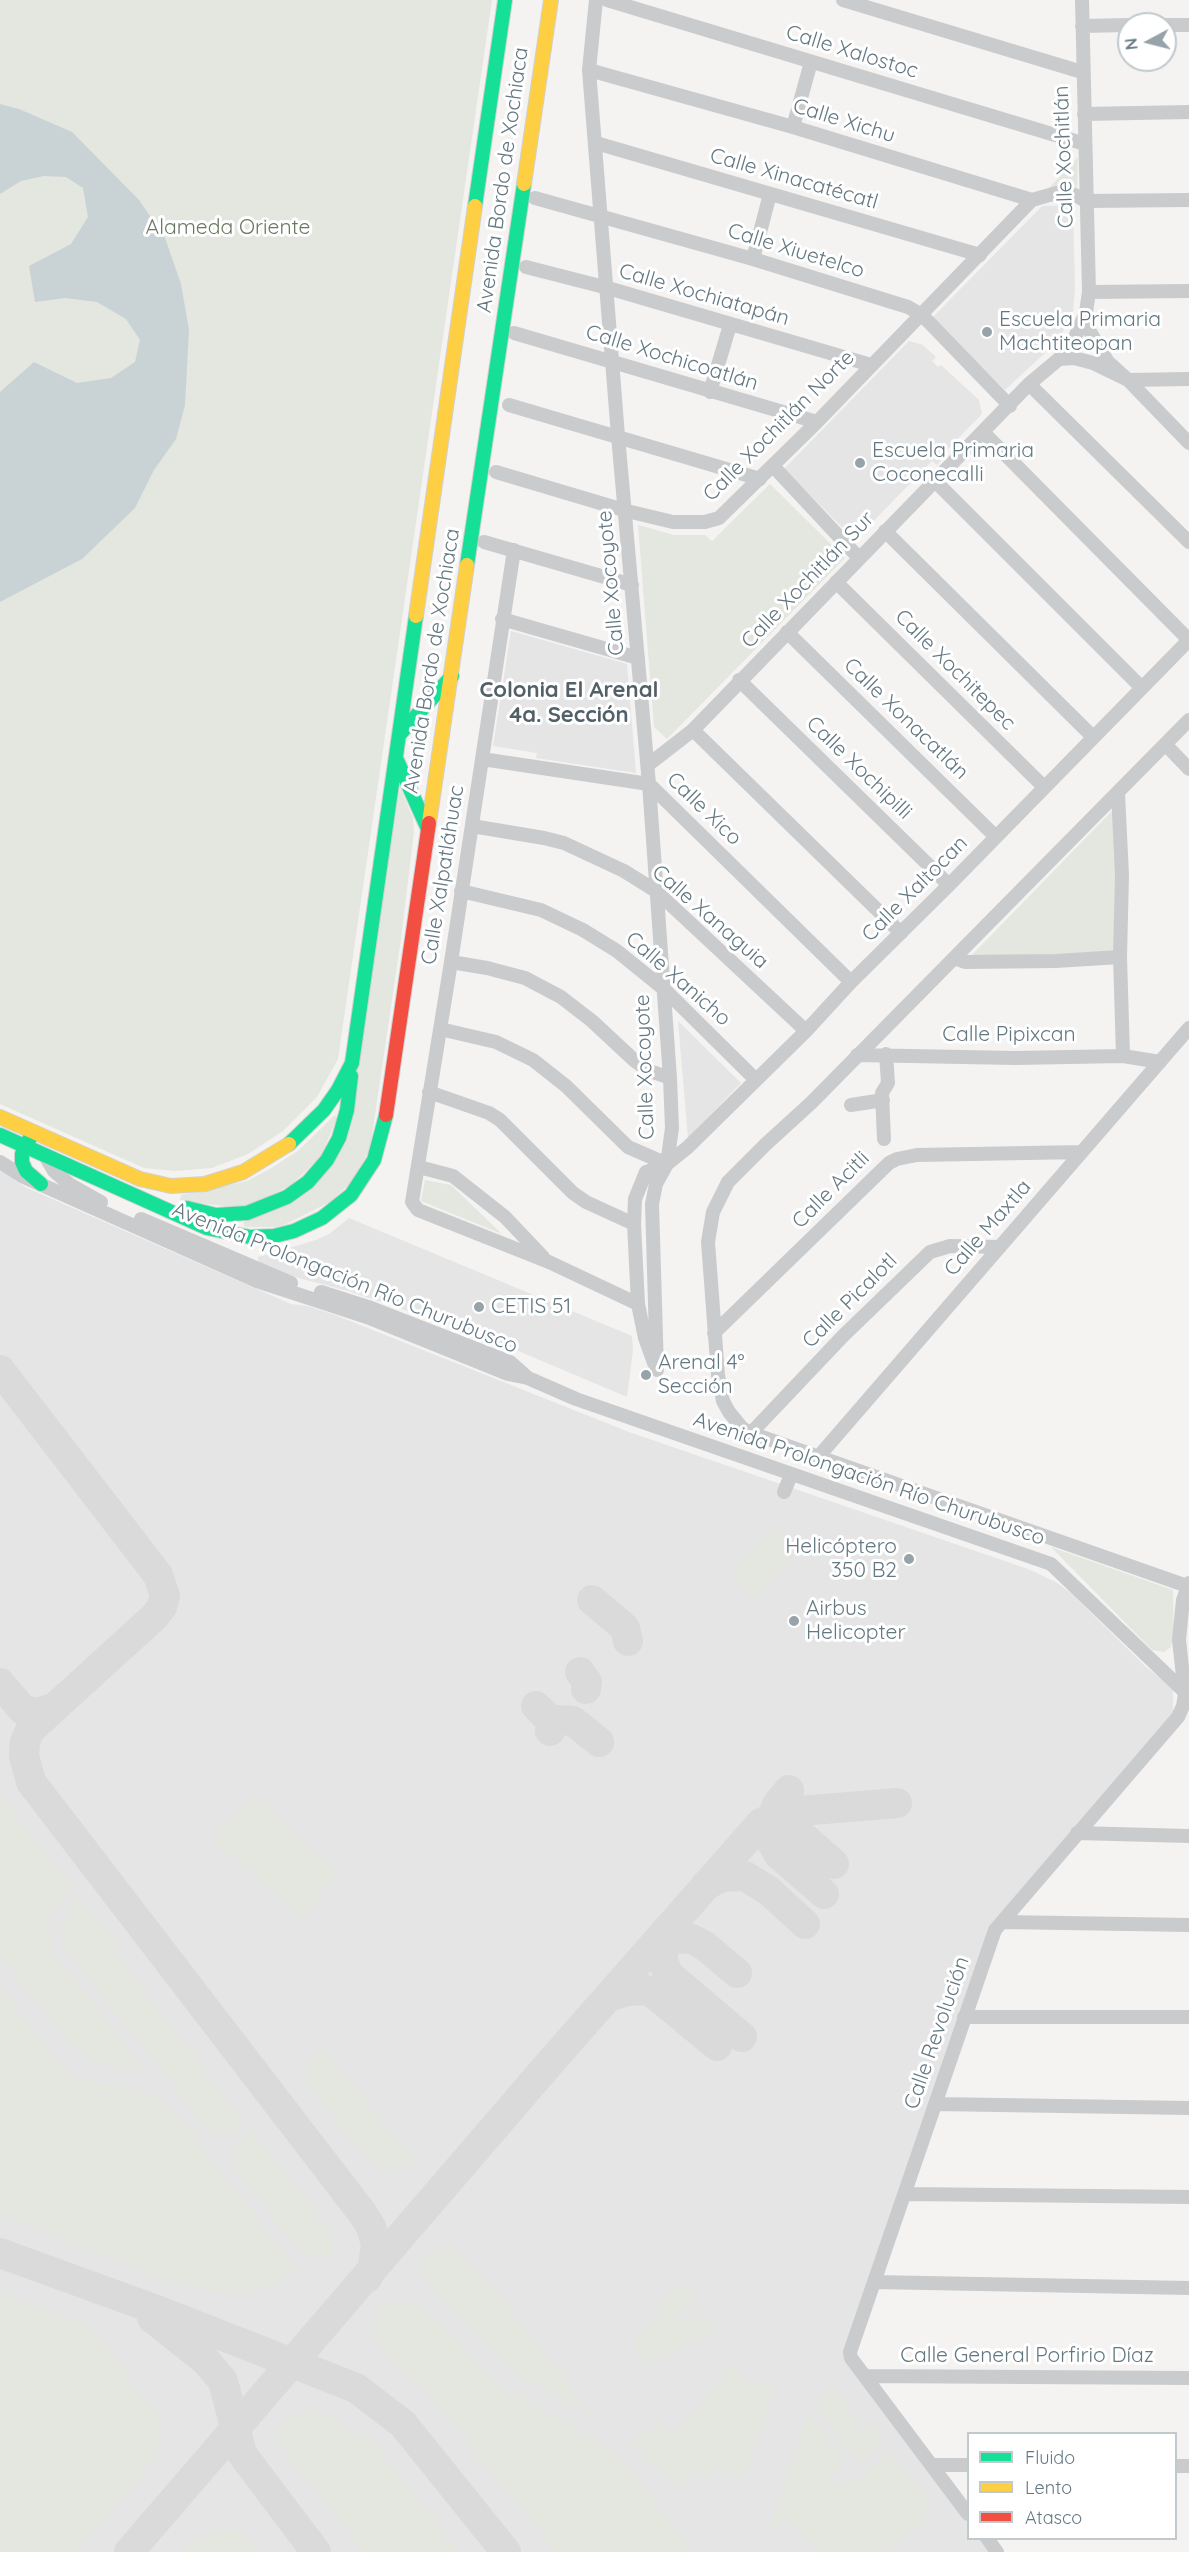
<!DOCTYPE html>
<html>
<head>
<meta charset="utf-8">
<style>
	body { margin:0 }
	#map { position:relative; width:1189px; height:2552px; overflow:hidden; background:#f4f3f2; font-family:Quicksand,sans-serif }
	canvas { display:block }
	.legend { position:absolute; left:967px; top:2432px; width:210px; height:108px; box-sizing:border-box; background:#fff; border:2px solid #c1c9cd; margin:0; padding:8px 10px; list-style:none; font-size:18px; color:#647882 }
	.legend li { display:flex; align-items:center; gap:12px; height:30px }
	.legend b { width:30px; border:2px solid #c1c9cd }
	.north { position:absolute; left:1117px; top:12px; width:60px; height:60px; box-sizing:border-box; background:#fff; border:2px solid #c1c9cd; border-radius:50%; rotate:263deg; font-size:16px; font-weight:700; line-height:24px; text-align:center; color:#647882 }
	.north::after { content:''; display:block; margin:auto; width:21px; height:27px; background:#96a3a9; clip-path:polygon(50% 0,100% 100%,50% 72%,0 100%) }
</style>
</head>
<body>
<div id="map">
<canvas width="1189" height="2552"></canvas>
<ul class="legend">
<li><b style="height:8px;background:#16e098"></b>Fluido</li>
<li><b style="height:8px;background:#ffcf43"></b>Lento</li>
<li><b style="height:8px;background:#f24e42"></b>Atasco</li>
</ul>
<div class="north">N</div>
</div>
<script>
const g = document.querySelector('canvas').getContext('2d');
g.lineJoin = 'round';
function paint(path, color) { g.fillStyle = color; g.fill(path, 'evenodd'); }
const toPath = rows => new Path2D(rows.map(r => 'M' + r).join(''));
function strokePath(path, color, width, dash) { g.strokeStyle = color; g.lineWidth = width; g.lineCap = dash ? 'butt' : 'round'; g.setLineDash(dash || []); g.stroke(path); }
function label(font, color, halo, rows, align = 'center') {
  g.font = font + ' Quicksand,sans-serif'; g.lineWidth = 6; g.setLineDash([]); g.textBaseline = 'middle'; g.strokeStyle = halo; g.fillStyle = color; for (const [text, x, y, turn = 0] of rows) {
    g.save(); g.translate(x, y); g.rotate((+turn || 0) * Math.PI / 180); g.textAlign = isNaN(turn) ? turn : align; if (halo) g.strokeText(text, 0, 0); g.fillText(text, 0, 0); g.restore();
  }
}
paint(toPath([
	[1073,205,1075,289,1073,311,1058,341,1005,390,957,343,929,321,1042,206],
	[909,341,923,345,936,357,932,361,938,367,941,365,979,400,982,414,943,454,945,456,937,465,932,461,855,540,784,469],
	[511,631,627,664,636,773,536,758,537,753,493,746],
	[678,1021,741,1083,688,1138],
	[0,1170,25,1187,291,1304,307,1306,335,1315,629,1432,1028,1569,1056,1582,1072,1594,1146,1667,1173,1688,1173,1716,989,1928,844,2360,968,2521,968,2538,982,2539,992,2552,0,2552],
	[349,1218,632,1336,633,1350,627,1397,478,1334,348,1291,295,1277,258,1263,258,1257,316,1240,329,1234]
]), '#e4e5e4');
paint(toPath([
	[0,0,492,0,338,1059,317,1097,283,1131,248,1154,212,1168,175,1171,144,1168,0,1104],
	[1078,157,1077,192,1048,189],
	[770,484,845,558,667,739,654,727,638,525,674,535,705,535,712,541],
	[400,788,413,818,414,832,401,939,370,1149,352,1181,332,1201,286,1224,276,1227,245,1227,243,1223,331,1166],
	[1113,810,1119,954,971,956],
	[335,1115,337,1118,321,1156,290,1186,243,1208,180,1201,181,1195,247,1181,270,1169,299,1150],
	[425,1180,451,1185,502,1234,421,1201],
	[770,1529,795,1551,756,1598,730,1575],
	[1051,1547,1173,1590,1174,1634,1171,1647,1164,1652,1152,1650],
	[0,1795,72,1887,51,1914,48,1924,52,1951,144,2070,94,2062,73,2049,0,1955],
	[252,1796,339,1873,302,1917,214,1841],
	[80,1898,118,1946,115,1952,243,2121,233,2131,217,2133,202,2123,66,1948,61,1929,71,1906],
	[0,1986,64,2069,73,2078,145,2092,165,2103,176,2113,296,2270,270,2286,233,2293,212,2291,168,2281,0,2214],
	[322,2048,415,2159,409,2164,390,2171,382,2169,367,2159,305,2081,309,2062],
	[251,2130,328,2228,332,2246,330,2256,315,2257,301,2248,286,2233,235,2168,231,2151],
	[440,2247,452,2248,492,2285,595,2420,580,2409,524,2379,504,2362,428,2283,422,2272,422,2267,428,2254],
	[680,2282,695,2298,676,2316,685,2326,704,2312,719,2330,699,2346,693,2338,669,2357,664,2350,645,2364,635,2349,635,2339],
	[0,2292,90,2327,158,2416,161,2452,76,2552,0,2552],
	[400,2302,425,2308,504,2389,571,2425,615,2455,633,2474,694,2552,556,2552,430,2396,394,2362,370,2333,378,2315,392,2303],
	[729,2364,751,2387,773,2380,777,2383,745,2476,717,2471,703,2481,694,2470,673,2487,656,2465,651,2468,631,2442,644,2432,646,2427,653,2432,658,2428,656,2425,660,2422,669,2433,706,2405,701,2398,725,2379,720,2372],
	[833,2390,862,2426,842,2442,814,2405],
	[317,2410,372,2442,459,2552,364,2552,273,2436,290,2418,304,2411],
	[807,2412,837,2448,869,2424,884,2444,862,2461,854,2452,844,2449,836,2473,828,2470,825,2476,848,2485,890,2452,931,2503,925,2522,886,2552,819,2552,784,2518,766,2537],
	[216,2530,243,2533,264,2552,181,2552,189,2543]
]), '#e4e6e0');
paint(toPath([
	[0,104,19,109,72,132,139,200,165,238,181,284,189,330,185,405,176,439,154,470,135,508,82,559,0,602,0,392,34,362,77,383,111,378,135,362,140,340,126,319,97,302,65,298,35,302,29,266,71,244,88,217,83,188,66,177,44,176,21,181,0,194]
]), '#c9d3d5');
strokePath(toPath([
	[0,1370,158,1575,165,1596,162,1607,154,1617,30,1730,25,1742,24,1756,31,1782,363,2214,371,2227,376,2244,373,2266,367,2278],
	[592,1600,625,1628,628,1641],
	[580,1672,587,1682,586,1689],
	[0,1683,23,1710,37,1713,53,1708],
	[536,1706,551,1721,550,1731],
	[559,1720,573,1721,599,1742],
	[789,1790,778,1803,772,1817,770,1828,771,1841,779,1855,824,1894],
	[759,1830,775,1827,796,1830,834,1864],
	[706,1885,722,1877,745,1876,769,1891,805,1924],
	[668,1929,664,1940,663,1962,669,1975,742,2037],
	[655,1944,672,1938,692,1939,705,1946,737,1973],
	[608,1997,628,1991,646,1990,653,1993,717,2046],
	[0,2253,154,2309,356,2388,403,2424,506,2552],
	[152,2318,206,2361,223,2381,242,2454,316,2552],
	[129,2552,549,2064,761,1823,788,1812,897,1803]
]), '#dadada', 30);
const fast = toPath([
	[475,206,505,0],
	[467,565,524,184],
	[399,735,452,676],
	[396,758,427,827],
	[0,1135,207,1228,250,1237,274,1236,294,1231,322,1218,351,1195,374,1160,386,1115],
	[31,1136,22,1154,22,1162,26,1171,41,1184],
	[289,1144,324,1110,338,1090,352,1063,416,616],
	[187,1208,216,1215,247,1213,287,1197,308,1182,327,1160,339,1138,347,1110,351,1076]
]);
const slow = toPath([
	[524,184,551,0],
	[416,616,475,206],
	[429,823,467,565],
	[0,1117,140,1179,171,1186,205,1184,243,1172,289,1144]
]);
const jam = toPath([
	[386,1115,429,823]
]);
strokePath(fast, '#d0d0d0', 16);
strokePath(slow, '#d0d0d0', 16);
strokePath(jam, '#d0d0d0', 16);
strokePath(toPath([
	[596,0,589,70,618,436,649,784,670,1078,672,1128,667,1164,656,1184,652,1204,657,1370],
	[607,0,1085,144],
	[843,0,1082,72],
	[1165,25,1189,25],
	[1082,26,1129,25],
	[589,70,793,127,1032,200,1060,192,1075,195,1086,201,1189,200],
	[1084,114,1189,112],
	[793,127,811,62],
	[596,143,980,255],
	[535,198,753,259,908,307,922,315,1010,406],
	[753,259,770,194],
	[526,267,608,288,871,365],
	[1089,292,1189,291],
	[1086,312,1089,330,1108,362,1128,380,1189,443],
	[514,333,817,422],
	[1059,359,1074,358,1093,363,1128,380,1189,379],
	[1029,384,1189,542],
	[710,392,730,325],
	[509,405,760,479],
	[983,432,1189,640],
	[773,466,859,558],
	[496,472,627,511,673,522,705,522,719,518,817,422,1032,200],
	[935,481,1142,688],
	[885,531,1093,737],
	[484,542,632,585],
	[514,550,451,962,412,1202,418,1210,549,1262,638,1304],
	[836,582,1044,787],
	[502,619,638,658],
	[787,632,996,837],
	[739,680,949,885],
	[693,730,901,933],
	[1165,744,1189,769],
	[482,759,649,784,851,982],
	[648,765,693,730,1029,384,1059,359,1073,342,1086,312,1089,292,1082,0],
	[1118,793,1122,875,1120,957,1123,1056],
	[472,826,544,838,564,843,624,871,656,891,806,1031],
	[461,891,541,910,583,930,617,951,664,989,756,1080],
	[954,958,965,962,1056,961,1120,957],
	[451,962,487,968,525,978,561,997,592,1021,635,1061,647,1070,670,1078],
	[440,1029,496,1042,533,1060,566,1086,628,1147,667,1164],
	[857,1055,1015,1058,1123,1056,1160,1062],
	[429,1092,489,1113,500,1120,573,1193,586,1202,634,1224],
	[851,1105,883,1100],
	[884,1139,882,1093,888,1083,886,1054],
	[45,1156,54,1171,69,1184,101,1202],
	[0,1162,22,1176,257,1281,367,1317,508,1374,528,1378,576,1399,1051,1564,1189,1696],
	[419,1167,453,1176,505,1217,543,1257],
	[141,1219,291,1283],
	[321,1292,371,1308,510,1362,528,1378],
	[714,1333,889,1163,897,1159,917,1155,1082,1152],
	[654,1363,645,1338,638,1304,634,1224,635,1199,646,1172,667,1164,688,1147,806,1031,851,982,949,885,1189,640],
	[751,1433,843,1336,930,1252,950,1246,1000,1247],
	[819,1456,1189,1028],
	[784,1492,791,1475],
	[1187,1586,751,1433,742,1428,729,1412,723,1401,718,1375,708,1242,713,1212,728,1182,766,1144,811,1103,1189,720],
	[1077,1833,1189,1836],
	[1002,1922,1189,1925],
	[964,2017,1189,2017],
	[935,2104,1189,2108],
	[905,2194,1189,2197],
	[874,2282,1189,2288],
	[865,2376,1189,2378],
	[932,2465,968,2465],
	[1176,2466,1189,2466],
	[968,2514,851,2358,850,2352,995,1930,1178,1717,1183,1706,1185,1694,1179,1640,1183,1600,1189,1583],
	[987,2538,997,2552]
]), '#cacbcc', 14);
strokePath(fast, '#16e098', 14);
strokePath(slow, '#ffcf43', 14);
strokePath(jam, '#f24e42', 14);
for (const [x, y, r, color] of [
	[987,332,6,"#96a3a9"],
	[860,463,6,"#96a3a9"],
	[479,1307,6,"#96a3a9"],
	[646,1375,6,"#96a3a9"],
	[909,1559,6,"#96a3a9"],
	[794,1621,6,"#96a3a9"]
]) { const dot = new Path2D(); dot.arc(x, y, r, 0, 2 * Math.PI); g.fillStyle = color; g.fill(dot); strokePath(dot, '#fff', 2); }
label('21px', '#647882', '#fff', [
	["Calle Xalostoc",852,52,17],
	["Calle Xichu",844,121,17],
	["Calle Xochitlán",1064,157,-92],
	["Calle Xinacatécatl",794,179,16],
	["Avenida Bordo de Xochiaca",503,180,-82],
	["Calle Xiuetelco",796,251,17],
	["Calle Xochiatapán",704,295,16],
	["Calle Xochicoatlán",672,358,17],
	["Calle Xochitlán Norte",779,426,-45],
	["Calle Xochitlán Sur",808,580,-46],
	["Calle Xocoyote",611,583,-95],
	["Avenida Bordo de Xochiaca",432,661,-81],
	["Calle Xochitepec",955,670,45],
	["Calle Xonacatlán",906,719,44],
	["Calle Xochipilli",859,768,44],
	["Calle Xico",704,809,44],
	["Calle Xalpatláhuac",443,875,-81],
	["Calle Xaltocan",915,889,-45],
	["Calle Xanaguia",710,917,41],
	["Calle Xanicho",678,979,41],
	["Calle Pipixcan",1009,1035],
	["Calle Xocoyote",645,1067,-92],
	["Calle Acitli",831,1190,-45],
	["Calle Maxtla",988,1228,-49],
	["Avenida Prolongación Río Churubusco",345,1278,22],
	["Calle Picalotl",850,1301,-45],
	["Avenida Prolongación Río Churubusco",869,1479,19],
	["Calle Revolución",937,2033,-71],
	["Calle General Porfirio Díaz",1027,2356]
]);
label('21px', '#6a7962', '#fff', [
	["Alameda Oriente",228,228]
]);
label('21px', '#647882', '#fff', [
	["Escuela Primaria",999,320],
	["Machtiteopan",999,344],
	["Escuela Primaria",872,451],
	["Coconecalli",872,475],
	["CETIS 51",491,1307],
	["Arenal 4°",658,1363],
	["Sección",658,1387],
	["Helicóptero",897,1547,"right"],
	["350 B2",897,1571,"right"],
	["Airbus",806,1609],
	["Helicopter",806,1633]
], 'left');
label('bold 22px', '#526067', '#fff', [
	["Colonia El Arenal",569,690],
	["4a. Sección",569,715]
]);
</script>
</body>
</html>
